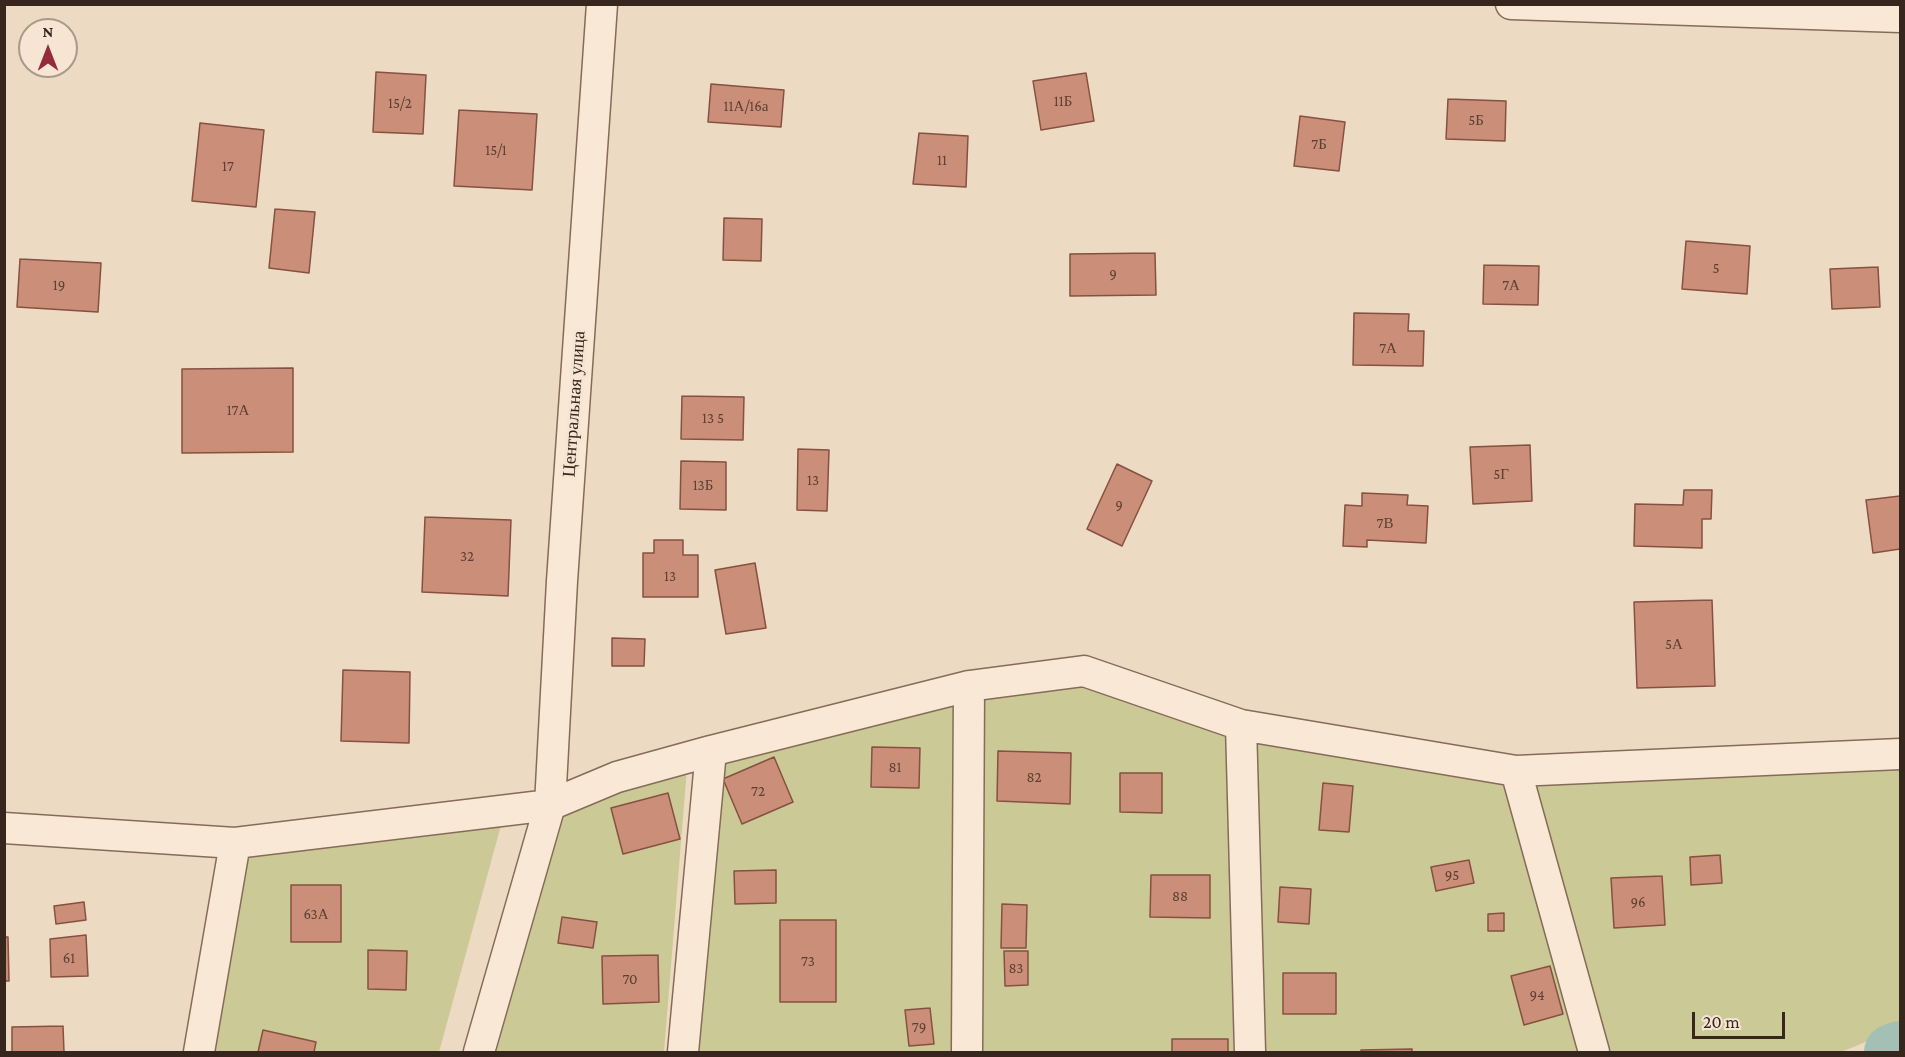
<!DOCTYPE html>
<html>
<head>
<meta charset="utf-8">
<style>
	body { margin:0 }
	#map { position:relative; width:1905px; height:1057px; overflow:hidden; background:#eddac2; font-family:"Crimson Pro",serif }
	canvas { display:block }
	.frame { position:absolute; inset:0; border:6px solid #37261e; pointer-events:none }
	.north { position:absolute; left:18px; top:18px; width:60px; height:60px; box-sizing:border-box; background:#f5e5d2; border:2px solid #a9998a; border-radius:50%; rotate:0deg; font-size:16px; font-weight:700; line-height:24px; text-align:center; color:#37261e }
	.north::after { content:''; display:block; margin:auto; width:21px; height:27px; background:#952a3b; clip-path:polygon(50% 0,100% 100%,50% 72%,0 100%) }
	.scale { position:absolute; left:1692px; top:1012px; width:93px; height:27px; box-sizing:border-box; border:3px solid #37261e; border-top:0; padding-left:8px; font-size:18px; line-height:21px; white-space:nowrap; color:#37261e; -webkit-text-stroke:4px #f5e5d2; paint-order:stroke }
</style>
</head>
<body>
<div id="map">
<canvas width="1905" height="1057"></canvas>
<div class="frame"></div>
<div class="north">N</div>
<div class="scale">20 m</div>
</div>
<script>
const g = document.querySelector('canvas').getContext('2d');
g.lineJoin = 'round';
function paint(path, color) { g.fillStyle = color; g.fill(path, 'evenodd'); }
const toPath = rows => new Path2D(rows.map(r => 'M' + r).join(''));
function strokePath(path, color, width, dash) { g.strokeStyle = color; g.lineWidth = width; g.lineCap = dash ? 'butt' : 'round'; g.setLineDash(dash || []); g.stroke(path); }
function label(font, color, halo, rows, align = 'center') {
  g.font = font + ' "Crimson Pro",serif'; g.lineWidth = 6; g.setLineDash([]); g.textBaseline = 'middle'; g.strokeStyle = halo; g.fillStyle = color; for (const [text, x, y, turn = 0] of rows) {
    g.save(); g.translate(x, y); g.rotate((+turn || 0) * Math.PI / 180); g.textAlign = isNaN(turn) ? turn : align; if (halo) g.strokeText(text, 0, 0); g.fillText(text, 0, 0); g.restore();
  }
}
paint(toPath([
	[1083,683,1231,732,1238,1052,979,1052,983,696],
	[960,699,956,1052,689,1052,713,766],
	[1250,735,1508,779,1585,1052,1260,1052],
	[1900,765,1900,1028,1841,1052,1610,1052,1529,779],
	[687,768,664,1052,465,1052,531,812],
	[503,818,439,1052,191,1052,224,853]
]), '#cbc996');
strokePath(toPath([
	[1892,1052,1900,1049]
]), '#a4c0b4', 56);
const building = toPath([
	[376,72,426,75,423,134,373,132,376,72],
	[1086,73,1094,121,1041,130,1033,81,1086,73],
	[711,84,784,90,781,127,708,122,711,84],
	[1448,99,1506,101,1505,141,1446,139,1448,99],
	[459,110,537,114,532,190,454,186,459,110],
	[1300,116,1345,122,1339,171,1294,166,1300,116],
	[200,123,264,130,256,207,192,201,200,123],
	[919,133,968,136,966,187,913,184,919,133],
	[275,209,315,212,309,273,269,268,275,209],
	[724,218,762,219,761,261,723,260,724,218],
	[1686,241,1750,246,1747,294,1682,289,1686,241],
	[1155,253,1156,295,1070,296,1070,254,1155,253],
	[20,259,101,263,98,312,17,307,20,259],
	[1484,265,1539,266,1538,305,1483,304,1484,265],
	[1878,267,1880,307,1832,309,1830,269,1878,267],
	[1354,313,1409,314,1408,331,1424,331,1423,366,1353,365,1354,313],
	[293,368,293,452,182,453,182,369,293,368],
	[682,396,744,397,743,440,681,439,682,396],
	[1530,445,1532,501,1473,504,1470,447,1530,445],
	[798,449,829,450,827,511,797,510,798,449],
	[681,461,726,462,726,510,680,509,681,461],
	[1117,464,1152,481,1122,546,1087,529,1117,464],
	[1684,490,1712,490,1711,519,1702,519,1702,548,1634,546,1635,504,1683,505,1684,490],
	[1362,493,1408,495,1407,505,1428,506,1426,543,1367,540,1367,547,1343,546,1345,505,1362,506,1362,493],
	[1900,496,1900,549,1873,553,1866,500,1900,496],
	[425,517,511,520,508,596,422,592,425,517],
	[654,540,683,540,683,555,698,555,698,597,643,597,643,553,654,553,654,540],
	[755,563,766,628,726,634,715,570,755,563],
	[1712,600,1715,686,1637,688,1634,602,1712,600],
	[612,638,645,639,644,666,612,666,612,638],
	[343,670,410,672,409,743,341,741,343,670],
	[872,747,920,748,919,788,871,787,872,747],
	[998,751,1071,753,1070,804,997,801,998,751],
	[774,757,793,802,742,824,723,779,774,757],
	[1120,773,1162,773,1162,813,1120,812,1120,773],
	[1323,783,1353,786,1349,832,1319,830,1323,783],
	[668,793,680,839,623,854,611,808,668,793],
	[1720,855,1722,883,1691,885,1690,857,1720,855],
	[1469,860,1474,883,1436,891,1431,867,1469,860],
	[776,870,776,903,735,904,734,871,776,870],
	[1151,875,1210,875,1210,918,1150,917,1151,875],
	[1662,876,1665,925,1614,928,1611,878,1662,876],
	[291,885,341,885,341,942,291,942,291,885],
	[1280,887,1311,889,1309,924,1278,922,1280,887],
	[84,902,86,920,56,924,54,906,84,902],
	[1002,904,1027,905,1026,948,1001,948,1002,904],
	[1504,913,1504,931,1488,931,1488,914,1504,913],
	[562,917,597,922,593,948,558,943,562,917],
	[780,920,836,920,836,1002,780,1002,780,920],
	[86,935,88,976,51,977,50,939,86,935],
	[4,937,8,937,9,981,4,981,4,937],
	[368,950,407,951,406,990,368,989,368,950],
	[1004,951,1028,951,1028,985,1005,986,1004,951],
	[658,955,659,1002,603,1004,602,956,658,955],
	[1550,966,1563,1014,1524,1025,1511,976,1550,966],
	[1283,973,1336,973,1336,1014,1283,1014,1283,973],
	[930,1008,934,1044,909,1046,905,1010,930,1008],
	[63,1026,64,1052,12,1052,12,1027,63,1026],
	[263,1030,316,1042,314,1052,258,1052,263,1030],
	[1172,1039,1228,1039,1228,1052,1172,1052,1172,1039],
	[1412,1049,1412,1052,1361,1052,1361,1050,1412,1049]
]);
paint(building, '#cb8e78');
strokePath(building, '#865140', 1.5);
const street = toPath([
	[1511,4,1900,17],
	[1241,725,1250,1052],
	[1516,771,1594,1052],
	[4,828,235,843,550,805,617,777,711,751,969,686,1084,671,1241,725,1516,771,1900,754],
	[199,1052,235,843],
	[479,1052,550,805,562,581,602,4],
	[683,1052,711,751],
	[967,1052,969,686]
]);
strokePath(street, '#876b59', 33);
strokePath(street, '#f8e8d5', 30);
label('15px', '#5c4034', null, [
	["11Б",1063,101],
	["15/2",400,103],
	["11А/16а",746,106],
	["5Б",1476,120],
	["7Б",1319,144],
	["15/1",496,150],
	["11",942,160],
	["17",228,166],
	["5",1716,268],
	["9",1113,274],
	["19",59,285],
	["7А",1511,285],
	["7А",1388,348],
	["17А",238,410],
	["13 5",713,418],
	["5Г",1501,474],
	["13",813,480],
	["13Б",703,485],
	["9",1119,505],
	["7В",1385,523],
	["32",467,556],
	["13",670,576],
	["5А",1674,644],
	["81",895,767],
	["82",1034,777],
	["72",758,791],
	["95",1452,875],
	["88",1180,896],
	["96",1638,902],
	["63А",316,914],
	["61",69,958],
	["73",808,961],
	["83",1016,968],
	["70",630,979],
	["94",1537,995],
	["79",919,1027]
]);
label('18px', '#37261e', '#f5e5d2', [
	["Центральная улица",574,404,-86]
]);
</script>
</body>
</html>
